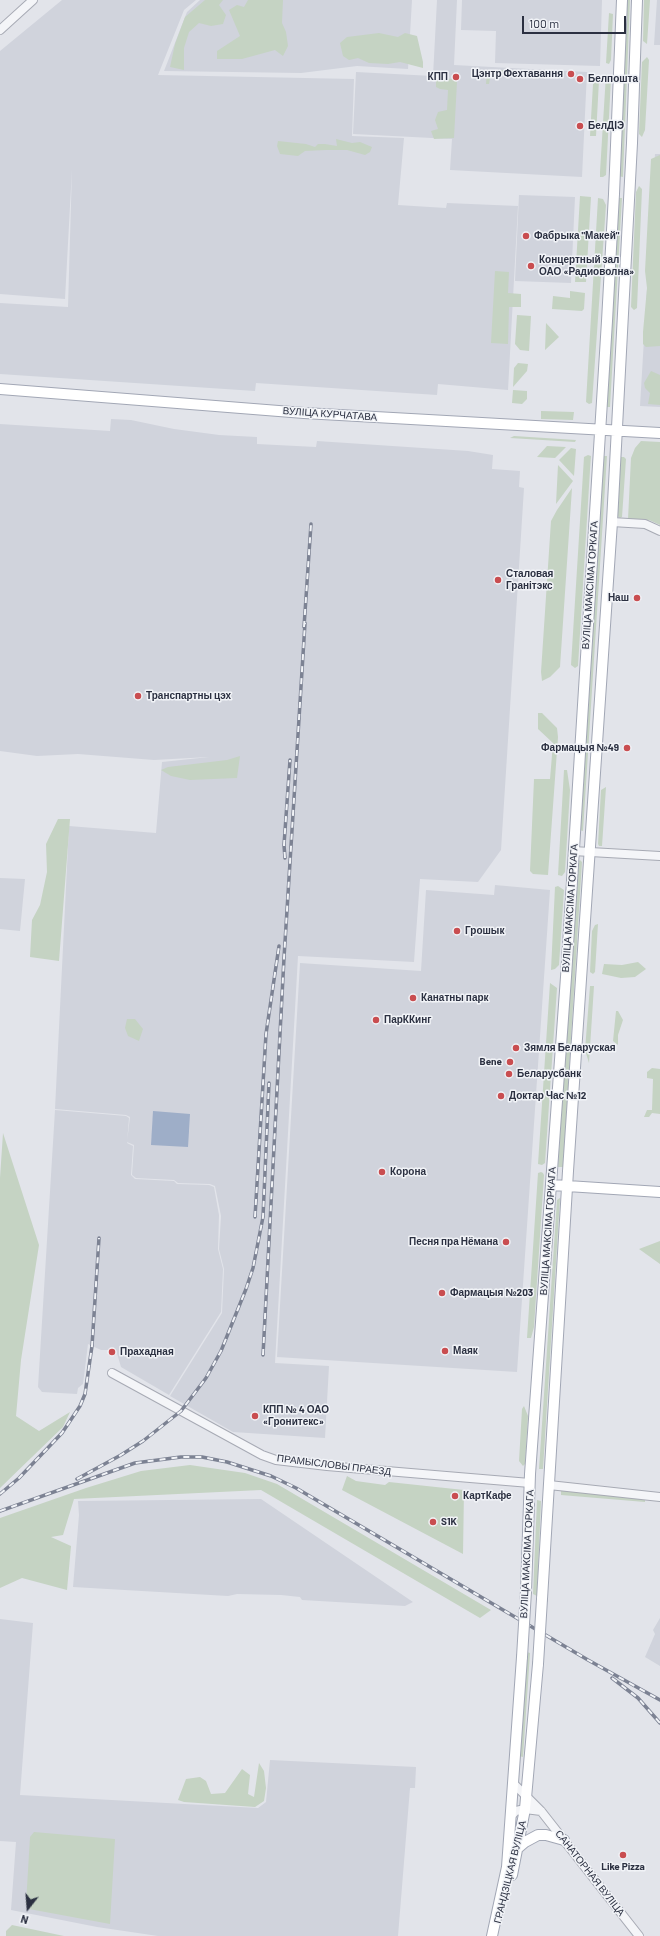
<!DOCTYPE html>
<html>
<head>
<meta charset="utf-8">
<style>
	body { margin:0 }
	#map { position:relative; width:660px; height:1936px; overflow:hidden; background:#e2e4ea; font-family:Barlow,sans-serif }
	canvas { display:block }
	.north { position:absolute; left:8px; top:1888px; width:40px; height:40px; -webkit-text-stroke:3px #f1f3f7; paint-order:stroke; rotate:197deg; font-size:11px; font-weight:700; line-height:16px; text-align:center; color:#2b3041 }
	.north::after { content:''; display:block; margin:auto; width:14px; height:18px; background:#2b3041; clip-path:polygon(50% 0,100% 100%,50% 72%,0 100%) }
	.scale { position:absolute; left:522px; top:16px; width:104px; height:18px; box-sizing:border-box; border:2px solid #2b3041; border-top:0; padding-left:5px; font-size:12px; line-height:14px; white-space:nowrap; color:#2b3041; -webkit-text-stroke:3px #f1f3f7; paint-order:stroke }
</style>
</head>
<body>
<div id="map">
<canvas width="660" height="1936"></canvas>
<div class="north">N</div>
<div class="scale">100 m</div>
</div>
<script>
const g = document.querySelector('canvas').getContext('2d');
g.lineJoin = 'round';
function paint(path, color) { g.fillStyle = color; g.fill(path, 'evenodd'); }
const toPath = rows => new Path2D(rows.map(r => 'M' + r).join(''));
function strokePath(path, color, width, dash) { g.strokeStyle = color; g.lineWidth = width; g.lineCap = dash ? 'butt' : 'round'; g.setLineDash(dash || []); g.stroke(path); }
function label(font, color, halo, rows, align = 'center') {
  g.font = font + ' Barlow,sans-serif'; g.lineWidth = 3; g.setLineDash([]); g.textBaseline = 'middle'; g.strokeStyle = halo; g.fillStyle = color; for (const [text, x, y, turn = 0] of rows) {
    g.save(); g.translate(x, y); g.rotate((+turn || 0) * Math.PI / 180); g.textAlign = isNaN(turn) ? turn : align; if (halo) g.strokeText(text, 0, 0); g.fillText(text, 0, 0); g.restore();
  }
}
paint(toPath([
	[62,0,196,0,184,10,158,75,354,79,352,136,404,138,398,205,446,208,447,203,518,206,508,390,438,384,437,395,256,383,255,391,0,374,0,303,68,307,72,169,65,299,0,294,0,51],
	[200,0,412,0,408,69,357,66,301,73,164,71,187,12],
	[437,0,457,0,454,65,587,72,582,177,450,170,452,139,353,134,356,72,433,76],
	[462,0,602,0,600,66,495,63,496,31,461,30],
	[657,0,660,0,660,45,654,45],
	[655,154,660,154,660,407,640,406],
	[519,195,575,197,571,283,515,281],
	[111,419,131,420,174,429,219,435,257,437,257,444,316,447,317,441,468,451,493,455,492,469,520,471,519,487,524,488,501,850,478,882,420,879,414,962,298,956,275,1363,329,1366,325,1438,233,1432,170,1396,222,1313,224,1269,219,1249,221,1216,215,1186,210,1184,178,1183,174,1180,136,1178,132,1175,134,1145,127,1142,130,1117,126,1115,55,1109,69,826,156,833,162,762,209,757,154,760,78,754,37,756,0,751,0,424,110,431],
	[0,878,25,879,20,931,0,929],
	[495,885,550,890,517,1372,277,1357,300,963,421,971,426,890,494,895],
	[55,1110,126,1116,129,1118,127,1143,133,1146,131,1175,135,1179,174,1181,177,1184,209,1185,214,1187,219,1215,218,1249,223,1269,221,1312,169,1395,121,1367,116,1350,101,1350,88,1344,83,1384,78,1388,77,1394,42,1392,38,1387],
	[261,1499,413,1602,405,1606,302,1600,300,1597,281,1595,237,1594,228,1596,73,1587,79,1515,78,1501],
	[660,1618,660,1666,645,1657,655,1634,653,1630],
	[0,1619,33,1623,20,1795,258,1808,266,1802,270,1760,416,1767,415,1788,410,1788,398,1936,158,1936,97,1927,11,1910,16,1842,0,1841]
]), '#d0d3dc');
paint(toPath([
	[205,0,223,0,219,5,226,15,223,24,211,26,199,23,189,32,184,48,184,70,170,67,175,44,185,17],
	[248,0,283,0,282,23,286,32,288,46,283,56,275,50,242,59,217,59,217,51,240,36,229,10,237,5,244,7],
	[625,0,630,0,623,177,618,176],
	[644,0,650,0,647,44,643,41],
	[609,13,613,14,611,60,609,64,606,63],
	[379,33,398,37,405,33,417,36,423,62,423,68,400,62,388,64,369,63,358,58,349,60,343,56,340,43,347,37],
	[647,57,649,60,645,130,642,137,639,134,642,62],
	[487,70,553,71,553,74,491,73,489,84,486,84],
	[606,74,611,78,606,175,603,177,600,177,600,172],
	[442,78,451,79,457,82,454,138,434,139,431,131,438,129,435,120,438,112,447,110,448,90,440,89,436,87,436,80],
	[599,80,596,136,590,136,593,84],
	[336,139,352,143,360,142,372,147,370,152,365,155,347,150,326,150,305,151,298,156,280,154,277,146,278,141,306,144,315,147,318,144,325,144,337,146],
	[660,155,660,346,646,347,643,344,643,332,647,288,645,271,651,159],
	[639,186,642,189,637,308,634,310,631,307,636,192],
	[580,196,591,197,586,282,575,282],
	[598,198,603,199,606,205,592,403,589,404,586,402],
	[618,198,622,198,610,407,605,407],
	[495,271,509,272,508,293,521,294,521,307,509,307,508,344,491,343],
	[570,291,585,293,584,309,582,311,552,309,553,296,570,298],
	[517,315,531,316,529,351,520,350,515,344],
	[546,323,559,337,545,350],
	[518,363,528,364,527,371,513,387,514,368],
	[651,371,660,375,660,405,648,404,650,393,645,388,644,383],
	[513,390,527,391,527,399,522,404,512,403],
	[541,411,574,412,573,420,541,419],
	[514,436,576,440,575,442,510,438],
	[641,441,660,442,660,525,649,520,628,519,631,458,635,448],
	[547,446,566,447,555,458,537,457],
	[571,448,576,449,574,476,559,460],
	[588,455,591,456,590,470,578,666,575,668,571,665,584,457],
	[602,456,607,456,583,831,579,830],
	[621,457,624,457,626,459,622,517,620,518,616,515],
	[558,465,573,481,556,504],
	[572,488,560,667,550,677,542,681,541,672,551,521,557,510],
	[538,713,542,713,557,728,558,737,548,875,533,874,530,871,534,779,550,779,553,743,538,729],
	[240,756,237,778,190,780,171,776,161,770,168,767,227,760],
	[564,770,567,770,570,790,565,872,562,876,558,875],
	[606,787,602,846,599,846,598,844,601,790],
	[58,819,70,819,59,961,30,957,32,920,40,905,47,872,46,844],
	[580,860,582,862,563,1167,558,1167,578,862],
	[558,886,564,890,559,965,555,969,551,970,555,887],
	[598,924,595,972,593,974,590,972,592,931,595,925],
	[638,962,646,969,635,977,621,978,602,974,604,964,622,965],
	[550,983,557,988,545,1163,542,1165,538,1164],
	[590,986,594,986,589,1063,585,1050],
	[616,1011,618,1011,623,1020,618,1035,618,1045,613,1041],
	[127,1019,135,1019,143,1029,139,1041,128,1036,125,1028],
	[652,1068,660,1069,660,1114,652,1113,649,1117,644,1117,647,1110,652,1110,653,1079,647,1078,647,1072],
	[3,1133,39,1245,21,1360,16,1416,39,1431,70,1412,63,1427,0,1488,0,1178],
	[541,1172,543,1173,544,1175,534,1327,531,1338,527,1338,538,1173],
	[560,1198,543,1469,539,1469,557,1200],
	[660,1241,660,1264,639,1249],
	[524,1406,528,1416,525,1464,523,1466,519,1461,522,1409],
	[190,1465,245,1473,277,1484,491,1610,480,1618,261,1490,74,1499,63,1535,51,1537,71,1546,67,1590,22,1578,0,1588,0,1518,86,1488,141,1471],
	[347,1476,356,1481,385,1485,389,1482,464,1490,463,1554,342,1490],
	[561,1490,645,1498,645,1502,561,1495],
	[537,1500,541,1501,537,1596,533,1594],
	[527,1652,530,1653,523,1757,519,1756],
	[259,1763,264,1771,266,1788,264,1801,255,1807,184,1802,178,1800,186,1779,200,1777,206,1781,211,1794,225,1793,242,1769,250,1775,248,1794,254,1797],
	[34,1832,115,1839,110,1924,29,1909,26,1904,30,1837],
	[12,1925,64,1936,6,1936,6,1931]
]), '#c5d3c3');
paint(toPath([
	[153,1111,190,1114,188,1147,151,1145]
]), '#9eaec8');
const minor = toPath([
	[0,30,33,0],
	[612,522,645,524,660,531],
	[573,851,660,856],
	[112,1373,262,1455,276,1460,327,1466,530,1483],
	[549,1485,660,1497],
	[513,1783,541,1811,639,1936],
	[511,1816,516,1811,525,1809,541,1811]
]);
const major = toPath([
	[0,389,304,413,660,433],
	[552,1185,660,1192],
	[526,1591,530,1474,566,977,607,321,614,194,622,0],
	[542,1599,568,1171,612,522,632,143,637,0],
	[518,1848,525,1842,538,1835,546,1835,564,1840],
	[512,1875,525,1809,538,1664],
	[492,1936,507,1867,522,1657]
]);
strokePath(minor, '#a7aab4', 10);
strokePath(major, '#a2a7b5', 12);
strokePath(minor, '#f4f5f8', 8);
strokePath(major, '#fff', 10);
const rail = toPath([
	[304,627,311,524],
	[285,858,284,845,290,760],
	[255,1217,266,1034,279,946],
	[263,1355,284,958,305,623],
	[77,1479,121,1455,143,1441,181,1411,206,1378,221,1351,246,1289,253,1268,263,1217,269,1083],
	[0,1494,19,1478,62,1433,80,1406,85,1394,92,1346,99,1238],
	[0,1511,135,1463,181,1457,202,1457,227,1462,271,1476,296,1488,588,1660,660,1700],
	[612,1678,638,1698,660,1723]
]);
strokePath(rail, '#7c8293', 3.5);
strokePath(rail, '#f1f3f7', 2, [6]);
const majorBridge = toPath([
	[522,1657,526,1591],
	[538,1664,542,1599]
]);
strokePath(majorBridge, '#a2a7b5', 12, []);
strokePath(majorBridge, '#fff', 10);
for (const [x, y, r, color] of [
	[571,74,4,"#c94d50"],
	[456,77,4,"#c94d50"],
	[580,79,4,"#c94d50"],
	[580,126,4,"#c94d50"],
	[526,236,4,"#c94d50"],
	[531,266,4,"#c94d50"],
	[498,580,4,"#c94d50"],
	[637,598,4,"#c94d50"],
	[138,696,4,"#c94d50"],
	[627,748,4,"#c94d50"],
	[457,931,4,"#c94d50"],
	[413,998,4,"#c94d50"],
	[376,1020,4,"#c94d50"],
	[516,1048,4,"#c94d50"],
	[510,1062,4,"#c94d50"],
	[509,1074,4,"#c94d50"],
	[501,1096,4,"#c94d50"],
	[382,1172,4,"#c94d50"],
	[506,1242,4,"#c94d50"],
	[442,1293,4,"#c94d50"],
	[445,1351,4,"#c94d50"],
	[112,1352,4,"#c94d50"],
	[255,1416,4,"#c94d50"],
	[455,1496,4,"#c94d50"],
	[433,1522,4,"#c94d50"],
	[623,1855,4,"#c94d50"]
]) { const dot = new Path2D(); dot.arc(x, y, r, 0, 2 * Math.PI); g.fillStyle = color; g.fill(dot); strokePath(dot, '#f1f3f7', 1.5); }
label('bold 10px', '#2b3041', '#f1f3f7', [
	["Цэнтр Фехтавання",563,74,"right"],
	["КПП",448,77,"right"],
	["Белпошта",588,79],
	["БелДІЭ",588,126],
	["Фабрыка \"Макей\"",534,236],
	["Концертный зал",539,260],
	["ОАО «Радиоволна»",539,272],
	["Сталовая",506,574],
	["Гранітэкс",506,586],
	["Наш",629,598,"right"],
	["Транспартны цэх",146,696],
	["Фармацыя №49",619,748,"right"],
	["Грошык",465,931],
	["Канатны парк",421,998],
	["ПарККинг",384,1020],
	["Зямля Беларуская",524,1048],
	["Bene",502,1062,"right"],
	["Беларусбанк",517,1074],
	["Доктар Час №12",509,1096],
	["Корона",390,1172],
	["Песня пра Нёмана",498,1242,"right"],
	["Фармацыя №203",450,1293],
	["Маяк",453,1351],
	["Прахадная",120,1352],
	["КПП № 4 ОАО",263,1410],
	["«Гронитекс»",263,1422],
	["КартКафе",463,1496],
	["S1K",441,1522],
	["Like Pizza",623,1867,"center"]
], 'left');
label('10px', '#2b3041', '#f1f3f7', [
	["ВУЛІЦА КУРЧАТАВА",330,414,4],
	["ВУЛІЦА МАКСІМА ГОРКАГА",590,585,-86],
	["ВУЛІЦА МАКСІМА ГОРКАГА",570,908,-86],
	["ВУЛІЦА МАКСІМА ГОРКАГА",548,1231,-86],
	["ПРАМЫСЛОВЫ ПРАЕЗД",334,1465,7],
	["ВУЛІЦА МАКСІМА ГОРКАГА",527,1554,-87],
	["ГРАНДЗІЦКАЯ ВУЛІЦА",510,1872,-76],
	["САНАТОРНАЯ ВУЛІЦА",590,1873,52]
]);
</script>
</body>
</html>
